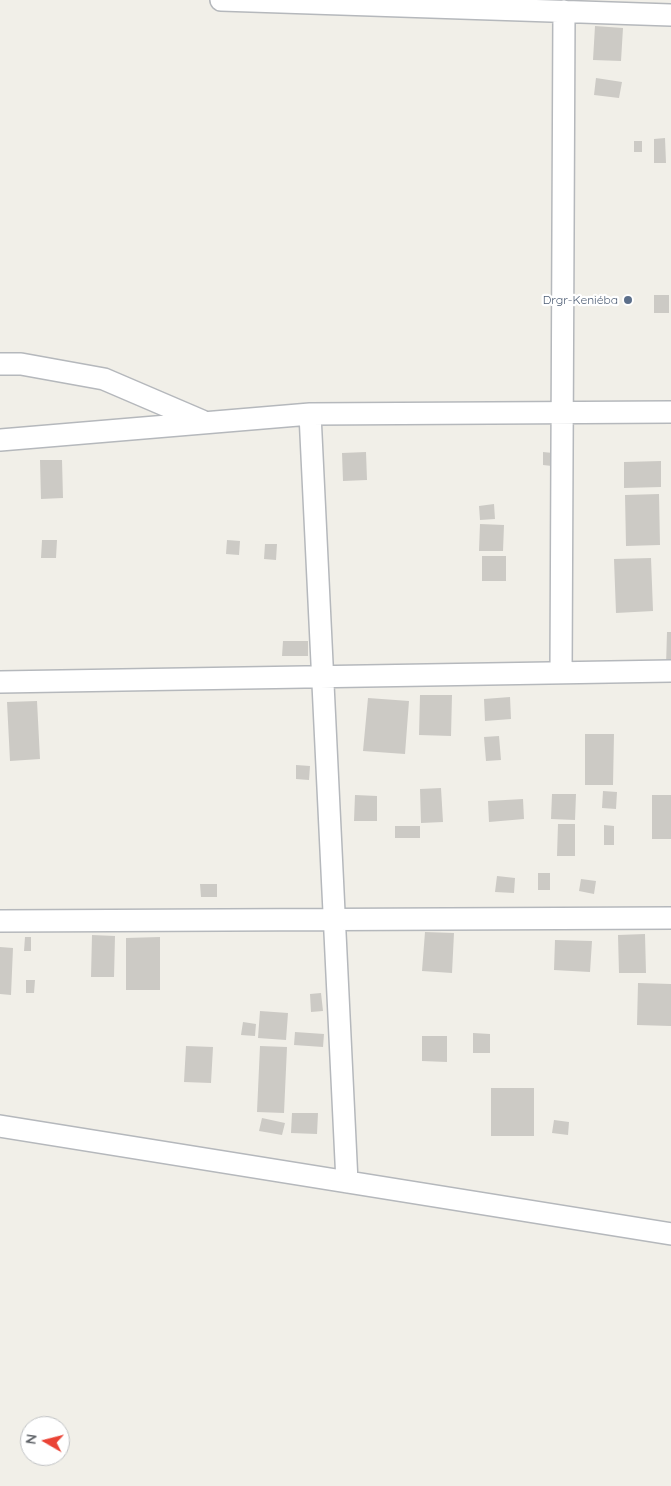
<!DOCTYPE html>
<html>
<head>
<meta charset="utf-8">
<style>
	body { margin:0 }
	#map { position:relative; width:671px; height:1486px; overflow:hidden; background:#f1efe8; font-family:Quicksand,sans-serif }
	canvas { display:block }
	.north { position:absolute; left:20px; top:1416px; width:50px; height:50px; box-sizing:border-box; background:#fff; border:1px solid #bfc1c3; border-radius:50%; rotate:278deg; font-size:14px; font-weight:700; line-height:20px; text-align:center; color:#5f6368 }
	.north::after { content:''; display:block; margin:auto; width:18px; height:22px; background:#ea4335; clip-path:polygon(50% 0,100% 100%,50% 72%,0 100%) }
</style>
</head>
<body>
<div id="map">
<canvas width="671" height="1486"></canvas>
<div class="north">N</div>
</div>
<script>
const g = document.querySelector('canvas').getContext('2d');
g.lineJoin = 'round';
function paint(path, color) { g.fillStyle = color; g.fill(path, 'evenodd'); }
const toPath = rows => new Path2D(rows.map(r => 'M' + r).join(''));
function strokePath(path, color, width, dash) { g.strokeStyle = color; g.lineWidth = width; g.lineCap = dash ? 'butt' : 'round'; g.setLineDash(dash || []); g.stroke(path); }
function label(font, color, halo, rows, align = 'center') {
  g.font = font + ' Quicksand,sans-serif'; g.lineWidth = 4.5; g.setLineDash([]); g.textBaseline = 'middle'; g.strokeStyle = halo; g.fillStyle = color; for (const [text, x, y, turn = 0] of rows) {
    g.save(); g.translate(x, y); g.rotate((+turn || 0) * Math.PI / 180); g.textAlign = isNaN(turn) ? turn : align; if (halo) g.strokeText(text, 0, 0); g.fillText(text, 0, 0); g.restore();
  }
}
paint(toPath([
	[595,26,623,28,621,61,593,60],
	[596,78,622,82,619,98,594,95],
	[665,138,666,163,654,163,654,139],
	[634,141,642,141,642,152,634,152],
	[654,295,669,295,669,313,654,313],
	[366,452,367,480,343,481,342,453],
	[543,452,553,453,552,466,543,465],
	[40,460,62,460,63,498,41,499],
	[661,461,661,487,624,488,624,462],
	[659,494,660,545,626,546,625,495],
	[494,504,495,519,480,520,479,506],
	[480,524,504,525,503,551,479,551],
	[42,540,57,540,56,558,41,558],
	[227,540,240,541,239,555,226,554],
	[265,544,277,544,276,560,264,559],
	[482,556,506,556,506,581,482,581],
	[651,558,653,611,616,613,614,559],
	[667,632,671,632,671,666,666,666],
	[283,641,308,641,308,656,282,656],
	[420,695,452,695,451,736,419,735],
	[510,697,511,719,485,721,484,699],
	[368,698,409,701,405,754,363,751],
	[37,701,40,759,10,761,7,702],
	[585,734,614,734,613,785,585,785],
	[499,736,501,760,486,761,484,737],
	[296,765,310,766,309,780,296,779],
	[441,788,443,822,421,823,420,789],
	[603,791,617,792,616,809,602,808],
	[552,794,576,794,575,820,551,819],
	[355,795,377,796,377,821,354,821],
	[652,795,671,795,671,839,652,839],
	[523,799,524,819,489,822,488,801],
	[558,824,575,824,575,856,557,856],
	[604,825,614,826,614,845,604,845],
	[395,826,420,826,420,838,395,838],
	[538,873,550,873,550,890,538,890],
	[497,876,515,878,514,893,495,892],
	[581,879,596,881,594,894,579,891],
	[200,884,217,884,217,897,201,897],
	[425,932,454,933,452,973,422,971],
	[645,934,646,973,619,973,618,935],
	[92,935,115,936,114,977,91,977],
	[25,937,31,937,31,951,24,951],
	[160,937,160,990,126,990,126,938],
	[555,940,592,941,590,972,554,970],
	[0,947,13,948,11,995,0,994],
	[26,980,35,980,34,993,26,993],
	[638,983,671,984,671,1026,637,1025],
	[321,993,323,1011,311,1012,310,994],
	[260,1011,288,1013,286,1040,258,1038],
	[243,1022,256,1024,255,1036,241,1035],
	[295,1032,324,1034,323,1047,294,1045],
	[473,1033,490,1034,490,1053,473,1053],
	[422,1036,447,1036,447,1062,422,1061],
	[186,1046,213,1047,211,1083,184,1082],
	[260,1046,287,1047,284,1113,257,1112],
	[491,1088,534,1088,534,1136,491,1136],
	[292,1113,318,1113,317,1134,291,1133],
	[262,1118,285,1123,282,1135,259,1131],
	[554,1120,569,1122,568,1135,552,1133]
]), '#cccac5');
const minor = toPath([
	[221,0,671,15],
	[0,364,21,364,104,379,202,421],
	[310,414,347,1182],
	[0,440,310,414,671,412],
	[561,673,564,11],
	[0,682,671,671],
	[0,921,671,918],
	[0,1126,671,1234]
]);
strokePath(minor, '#b5b8bc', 24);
strokePath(minor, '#fff', 21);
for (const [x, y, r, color] of [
	[628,300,5,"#5c6f8a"]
]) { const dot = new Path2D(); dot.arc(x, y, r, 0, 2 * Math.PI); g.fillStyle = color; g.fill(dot); strokePath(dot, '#fff', 2); }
label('12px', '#4e5e75', '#fff', [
	["Drgr-Keniéba",618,300]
], 'right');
</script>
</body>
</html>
